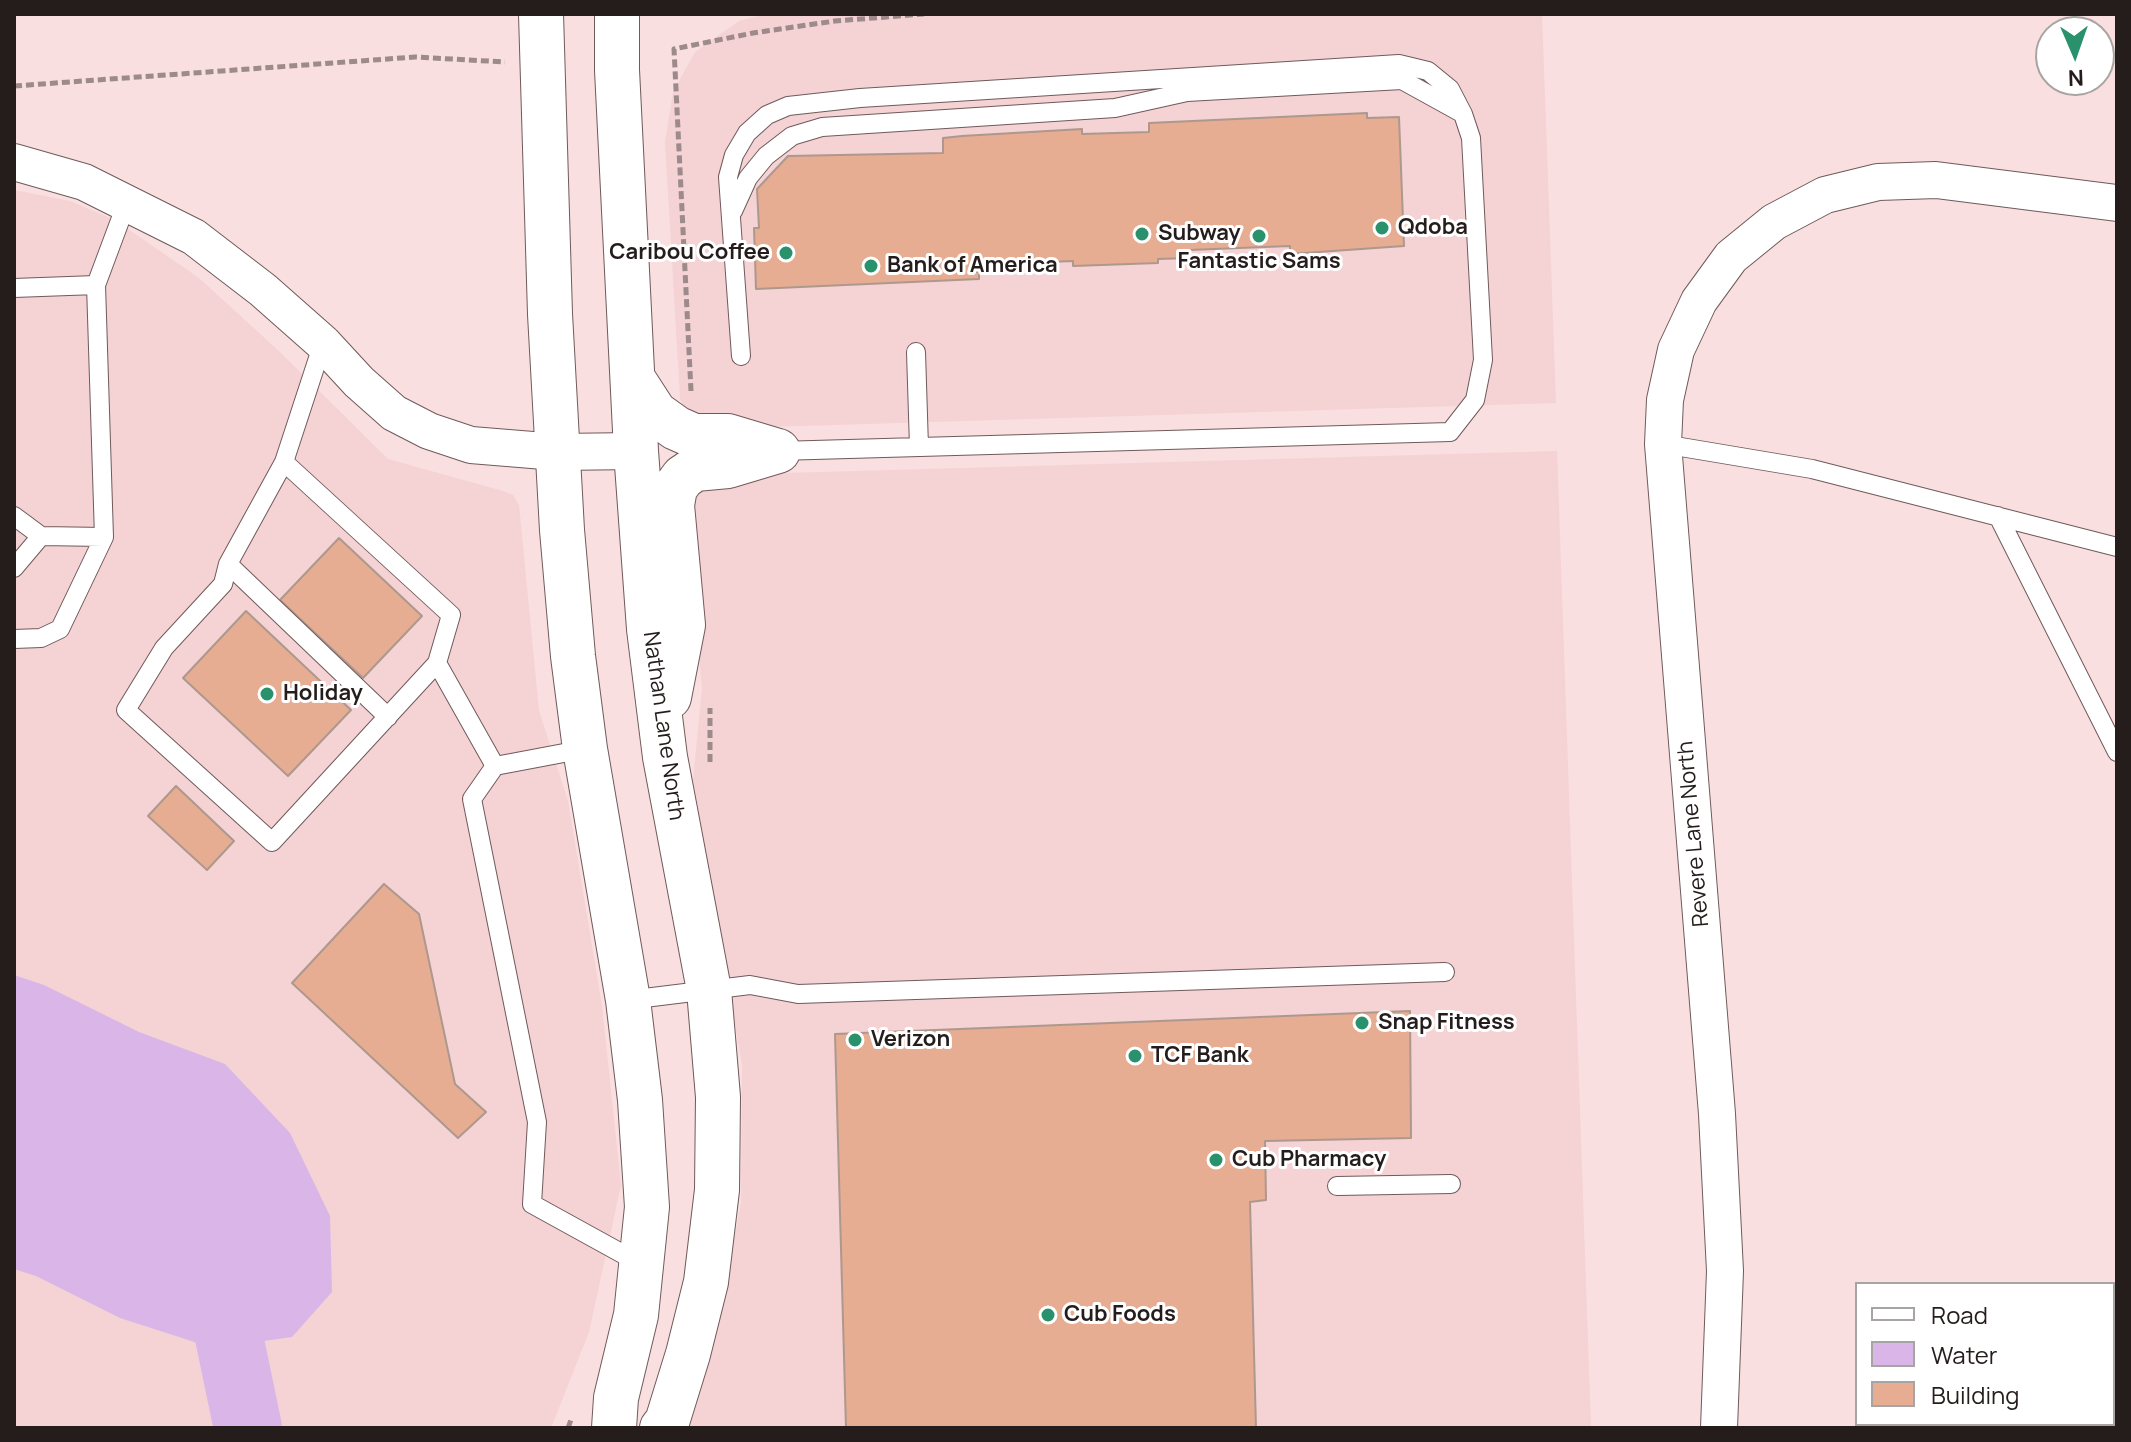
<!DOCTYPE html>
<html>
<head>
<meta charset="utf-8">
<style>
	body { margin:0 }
	#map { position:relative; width:2131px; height:1442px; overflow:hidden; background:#f9dfdf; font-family:Manrope,sans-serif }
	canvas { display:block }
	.frame { position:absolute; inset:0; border:16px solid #251c1c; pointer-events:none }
	.legend { position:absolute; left:1855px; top:1282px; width:260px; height:144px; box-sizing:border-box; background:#fff; border:2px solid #a8a4a4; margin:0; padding:10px 14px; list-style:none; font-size:24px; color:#251c1c }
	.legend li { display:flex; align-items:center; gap:16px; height:40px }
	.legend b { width:40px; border:2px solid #a8a4a4 }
	.north { position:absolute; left:2035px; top:16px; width:80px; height:80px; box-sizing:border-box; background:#fff; border:2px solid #a8a4a4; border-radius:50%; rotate:178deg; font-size:22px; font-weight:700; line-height:32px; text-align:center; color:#251c1c }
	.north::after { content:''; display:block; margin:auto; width:28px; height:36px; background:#2a916d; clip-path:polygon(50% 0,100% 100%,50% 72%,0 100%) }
</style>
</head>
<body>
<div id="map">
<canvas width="2131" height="1442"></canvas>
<div class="frame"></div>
<ul class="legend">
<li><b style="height:10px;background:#fff"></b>Road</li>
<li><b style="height:22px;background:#d9b6e7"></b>Water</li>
<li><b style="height:22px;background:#e7ad92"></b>Building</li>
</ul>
<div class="north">N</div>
</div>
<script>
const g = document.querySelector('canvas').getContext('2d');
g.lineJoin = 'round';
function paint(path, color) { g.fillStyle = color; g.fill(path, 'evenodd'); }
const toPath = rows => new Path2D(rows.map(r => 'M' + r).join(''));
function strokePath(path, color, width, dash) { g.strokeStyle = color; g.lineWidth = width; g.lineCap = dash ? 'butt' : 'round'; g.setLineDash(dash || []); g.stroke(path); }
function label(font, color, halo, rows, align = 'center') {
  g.font = font + ' Manrope,sans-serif'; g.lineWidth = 6; g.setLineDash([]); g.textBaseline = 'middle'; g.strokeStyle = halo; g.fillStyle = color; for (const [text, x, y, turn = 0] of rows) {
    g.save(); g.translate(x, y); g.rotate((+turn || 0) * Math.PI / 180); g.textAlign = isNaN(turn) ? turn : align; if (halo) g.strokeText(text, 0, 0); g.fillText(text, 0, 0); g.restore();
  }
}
paint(toPath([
	[765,14,1542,14,1556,403,701,429,687,416,680,398,665,142,673,92,695,52,739,21],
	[14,190,70,201,115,220,199,278,280,352,388,459,503,491,513,495,519,505,539,711,568,801,602,1006,621,1185,589,1332,551,1428,14,1428],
	[1557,451,1591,1428,685,1428,714,1345,741,1203,742,1065,693,780,702,688,684,495,716,475]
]), '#f5d2d3');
paint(toPath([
	[14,975,44,985,139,1032,225,1064,290,1133,330,1216,332,1292,292,1337,213,1348,120,1318,36,1276,14,1269]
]), '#d9b6e7');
strokePath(toPath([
	[212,1255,248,1428]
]), '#d9b6e7', 68);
const building = toPath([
	[1367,113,1367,118,1399,117,1404,246,1290,254,1290,246,1189,250,1189,258,1158,259,1158,263,1073,266,1073,261,973,265,974,272,979,272,979,279,756,289,754,228,759,228,757,189,788,156,943,153,943,138,962,136,1082,129,1082,134,1149,132,1149,123,1367,113],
	[339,538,422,616,363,678,280,600,339,538],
	[246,611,351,710,288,776,183,678,246,611],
	[176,786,234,841,207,870,148,816,176,786],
	[384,884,419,914,455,1084,486,1112,458,1138,292,983,384,884],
	[1410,1011,1411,1138,1265,1141,1266,1200,1250,1202,1256,1428,846,1428,835,1034,1410,1011]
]);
paint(building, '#e7ad92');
strokePath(building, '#ad988e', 2);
const lane = toPath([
	[733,211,748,178,766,156,792,136,822,127,1115,108,1187,92,1402,80,1460,112],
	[96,285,127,202],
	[14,288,96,285,104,537,60,629,41,638,14,639],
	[323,343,284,462,228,564,223,584,164,648,126,710,272,842,437,663,495,766,585,749],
	[916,352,919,447],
	[741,356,728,177,734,155,747,133,767,115,788,106,860,98,1399,64,1428,71,1450,89,1463,114,1471,138,1483,360,1475,400,1450,432,778,451],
	[1663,444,1812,469,2117,547],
	[284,462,451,615,437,663],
	[14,516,41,536],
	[1998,516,2117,752],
	[228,564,388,717],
	[14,568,41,536,104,537],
	[495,766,472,799,537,1122,532,1204,641,1264],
	[628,1000,750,985,798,994,1445,972],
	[1337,1186,1451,1184]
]);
const street = toPath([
	[14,162,84,182,194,237,263,290,323,343,359,382,394,413,429,431,471,445,557,452,636,451],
	[1719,1428,1725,1271,1717,1114,1663,444,1665,400,1676,350,1699,301,1731,257,1774,222,1825,195,1878,182,1936,180,2117,203]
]);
const secondary = toPath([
	[541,14,550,314,562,530,573,656,585,749,628,1000,640,1100,647,1207,636,1315,616,1398,614,1428],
	[617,14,617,70,636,451,649,629,665,757,709,990,718,1097,717,1190,706,1282,688,1354,667,1422,662,1428],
	[633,379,655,413,676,428,694,436,728,436,778,451],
	[669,697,683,625,672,505,675,488,683,477,695,469,728,466,778,451]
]);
strokePath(lane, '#705a5b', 20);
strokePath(street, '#705a5b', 38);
strokePath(secondary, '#705a5b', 46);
strokePath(toPath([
	[14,86,415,57,505,62],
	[691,391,674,49,753,33,835,21,924,14],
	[710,762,710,708],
	[568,1428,572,1417]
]), '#9d8a8a', 5, [8, 4]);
strokePath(lane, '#fff', 18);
strokePath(street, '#fff', 36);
strokePath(secondary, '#fff', 44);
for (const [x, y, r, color] of [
	[1382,228,8,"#2a916d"],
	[1142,234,8,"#2a916d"],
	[1259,236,8,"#2a916d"],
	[786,253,8,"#2a916d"],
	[871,266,8,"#2a916d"],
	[267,694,8,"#2a916d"],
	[1362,1023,8,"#2a916d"],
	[855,1040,8,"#2a916d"],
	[1135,1056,8,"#2a916d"],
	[1216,1160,8,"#2a916d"],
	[1048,1315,8,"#2a916d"]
]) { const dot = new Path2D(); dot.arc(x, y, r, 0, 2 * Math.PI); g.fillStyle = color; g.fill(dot); strokePath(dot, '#fff', 3); }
label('bold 22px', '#251c1c', '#fff', [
	["Qdoba",1398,228],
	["Subway",1158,234],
	["Caribou Coffee",770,253,"right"],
	["Fantastic Sams",1259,262,"center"],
	["Bank of America",887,266],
	["Holiday",283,694],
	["Snap Fitness",1378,1023],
	["Verizon",871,1040],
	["TCF Bank",1151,1056],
	["Cub Pharmacy",1232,1160],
	["Cub Foods",1064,1315]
], 'left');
label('22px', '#251c1c', '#fff', [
	["Nathan Lane North",663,726,82],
	["Revere Lane North",1694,834,-95]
]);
</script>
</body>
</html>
